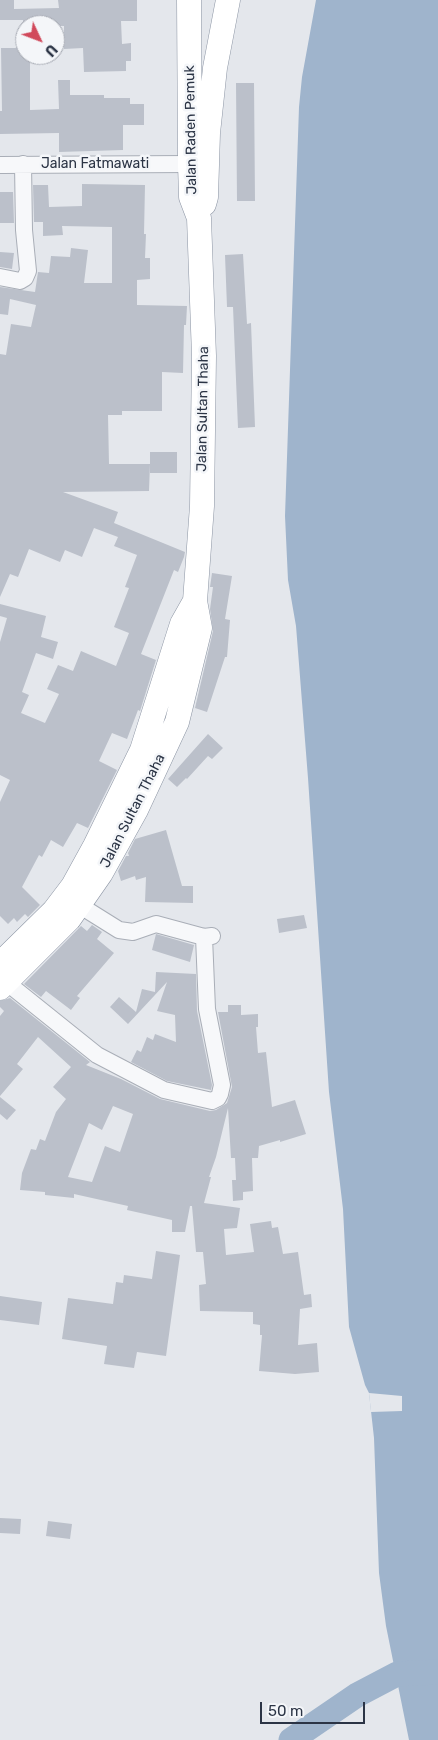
<!DOCTYPE html>
<html>
<head>
<meta charset="utf-8">
<style>
	body { margin:0 }
	#map { position:relative; width:438px; height:1740px; overflow:hidden; background:#e4e7ec; font-family:Rubik,sans-serif }
	canvas { display:block }
	.north { position:absolute; left:15px; top:15px; width:50px; height:50px; box-sizing:border-box; background:#f4f6f9; border:1px solid #a4a8b1; border-radius:50%; rotate:133deg; font-size:14px; font-weight:700; line-height:20px; text-align:center; color:#2b3445 }
	.north::after { content:''; display:block; margin:auto; width:18px; height:22px; background:#d1495b; clip-path:polygon(50% 0,100% 100%,50% 72%,0 100%) }
	.scale { position:absolute; left:260px; top:1702px; width:105px; height:22px; box-sizing:border-box; border:2px solid #2b3445; border-top:0; padding-left:6px; font-size:15px; line-height:18px; white-space:nowrap; color:#2b3445; -webkit-text-stroke:4px #f4f6f9; paint-order:stroke }
</style>
</head>
<body>
<div id="map">
<canvas width="438" height="1740"></canvas>
<div class="north">U</div>
<div class="scale">50 m</div>
</div>
<script>
const g = document.querySelector('canvas').getContext('2d');
g.lineJoin = 'round';
function paint(path, color) { g.fillStyle = color; g.fill(path, 'evenodd'); }
const toPath = rows => new Path2D(rows.map(r => 'M' + r).join(''));
function strokePath(path, color, width, dash) { g.strokeStyle = color; g.lineWidth = width; g.lineCap = dash ? 'butt' : 'round'; g.setLineDash(dash || []); g.stroke(path); }
function label(font, color, halo, rows, align = 'center') {
  g.font = font + ' Rubik,sans-serif'; g.lineWidth = 5; g.setLineDash([]); g.textBaseline = 'middle'; g.strokeStyle = halo; g.fillStyle = color; for (const [text, x, y, turn = 0] of rows) {
    g.save(); g.translate(x, y); g.rotate((+turn || 0) * Math.PI / 180); g.textAlign = isNaN(turn) ? turn : align; if (halo) g.strokeText(text, 0, 0); g.fillText(text, 0, 0); g.restore();
  }
}
paint(toPath([
	[316,0,438,0,438,1740,409,1740,386,1626,379,1573,374,1438,369,1393,365,1385,349,1327,343,1209,329,1092,308,778,296,626,288,580,285,516,299,107,302,77]
]), '#9fb4cc');
paint(toPath([
	[369,1393,402,1396,402,1411,371,1412]
]), '#e4e7ec');
strokePath(toPath([
	[291,1740,357,1695,397,1674,438,1672]
]), '#9fb4cc', 25);
paint(toPath([
	[0,0,14,0,14,9,59,8,58,0,137,0,137,21,121,21,122,44,131,43,131,61,126,61,126,71,84,72,83,48,64,49,64,26,23,25,23,20,0,20],
	[1,48,25,48,25,55,30,55,30,110,59,109,58,80,70,80,70,95,104,95,104,98,130,98,130,104,144,104,144,125,123,125,123,150,59,152,59,133,0,134,0,111,2,111],
	[236,83,254,83,255,201,237,201],
	[82,184,145,185,144,234,146,234,145,258,150,258,150,279,137,280,137,305,187,306,186,325,184,325,183,373,162,372,162,411,122,411,122,415,108,415,109,464,150,464,149,491,63,492,118,512,114,523,185,552,184,557,178,572,174,570,141,654,156,660,140,711,138,710,127,739,112,733,99,761,117,770,88,828,77,823,63,847,51,840,42,857,39,855,22,887,40,905,28,917,25,914,17,922,14,918,8,924,0,916,0,802,10,780,0,775,0,642,7,618,0,616,0,604,46,616,41,637,58,642,53,659,36,653,22,692,29,695,21,713,45,723,59,694,47,689,58,665,73,671,81,651,116,666,129,633,114,627,129,588,125,587,137,555,114,546,118,537,94,528,82,557,65,550,60,562,29,549,18,577,10,574,0,597,0,354,6,355,11,324,31,327,36,305,10,299,8,315,0,314,0,287,35,292,38,272,49,273,51,256,70,257,71,248,88,250,84,283,112,283,112,227,62,226,63,235,43,236,43,222,34,222,33,185,48,185,49,207,82,206],
	[0,192,13,192,14,223,0,223],
	[0,252,14,253,12,269,0,267],
	[243,254,247,324,251,323,255,427,238,428,233,307,227,307,225,255],
	[150,452,177,452,177,473,150,473],
	[212,573,232,576,225,619,230,620,227,657,225,657,207,712,195,708,213,631,210,609,213,587,210,587],
	[208,734,223,748,212,759,208,756,187,779,186,778,177,787,168,779],
	[166,830,182,886,193,886,193,903,145,902,146,877,136,880,135,876,121,881,118,871,126,856,129,856,128,853,135,839],
	[304,915,307,928,279,933,277,919],
	[92,925,102,932,97,939,114,953,77,996,80,998,71,1010,46,991,41,997,24,984,81,926,87,931],
	[156,934,194,945,190,962,152,950],
	[156,972,196,974,197,1011,212,1085,211,1090,167,1081,131,1062,137,1050,141,1052,147,1037,153,1040,155,1034,176,1042,175,1015,157,1011,167,982,128,1024,110,1007,119,997,136,1012,142,989,155,992],
	[10,998,90,1062,86,1065,121,1079,160,1099,210,1111,216,1110,227,1103,232,1087,218,1012,228,1012,228,1005,241,1005,241,1015,258,1014,258,1027,256,1027,258,1053,266,1052,272,1107,295,1100,306,1134,280,1142,280,1140,259,1146,258,1158,252,1158,253,1191,243,1192,243,1200,233,1201,232,1180,236,1180,235,1158,231,1158,228,1108,216,1157,209,1177,211,1177,204,1203,240,1208,237,1228,224,1229,226,1255,254,1252,250,1224,271,1221,272,1228,278,1227,283,1254,298,1252,304,1295,311,1294,312,1307,300,1309,298,1345,317,1343,319,1372,295,1374,259,1371,262,1335,260,1335,260,1325,253,1324,253,1312,200,1311,199,1285,206,1284,203,1252,196,1252,192,1206,190,1206,185,1232,172,1232,172,1220,127,1210,128,1206,74,1194,74,1198,45,1195,45,1192,20,1190,22,1173,31,1149,36,1150,40,1139,45,1141,56,1112,66,1099,53,1087,71,1067,38,1037,17,1064,23,1069,0,1096,0,1016,4,1011,0,1007,0,1001],
	[113,1106,133,1114,120,1152,105,1146,92,1182,68,1177,89,1123,102,1130],
	[0,1097,16,1110,7,1120,0,1114],
	[156,1251,180,1255,166,1356,137,1352,134,1368,104,1364,107,1346,62,1339,68,1298,113,1304,116,1282,123,1283,124,1275,152,1279],
	[0,1296,42,1302,39,1325,0,1320],
	[0,1518,21,1519,20,1534,0,1533],
	[48,1521,72,1524,70,1539,46,1536]
]), '#bbc0ca');
const minor = toPath([
	[0,165,190,164],
	[0,277,20,281,25,278,28,271,24,230,23,164],
	[79,905,119,930,133,932,156,924,204,937,212,936],
	[6,982,97,1055,164,1090,212,1101,218,1098,220,1094,222,1085,207,1009,204,937]
]);
const highway = toPath([
	[204,204,206,197,208,133,215,68,228,0],
	[0,964,54,911,73,886,95,846,142,750,182,624,195,601],
	[0,988,69,919,101,873,136,810,177,722,200,628,195,601,202,506,204,356,199,218,191,197,190,164,189,0]
]);
strokePath(minor, '#a9aeb7', 18);
strokePath(highway, '#8b94a3', 25);
strokePath(minor, '#f7f8fa', 16);
strokePath(highway, '#fff', 24);
label('14px', '#2b3445', '#f4f6f9', [
	["Jalan Raden Pemuk",191,130,-91],
	["Jalan Fatmawati",95,164],
	["Jalan Sultan Thaha",203,409,-89],
	["Jalan Sultan Thaha",133,811,-63]
]);
</script>
</body>
</html>
